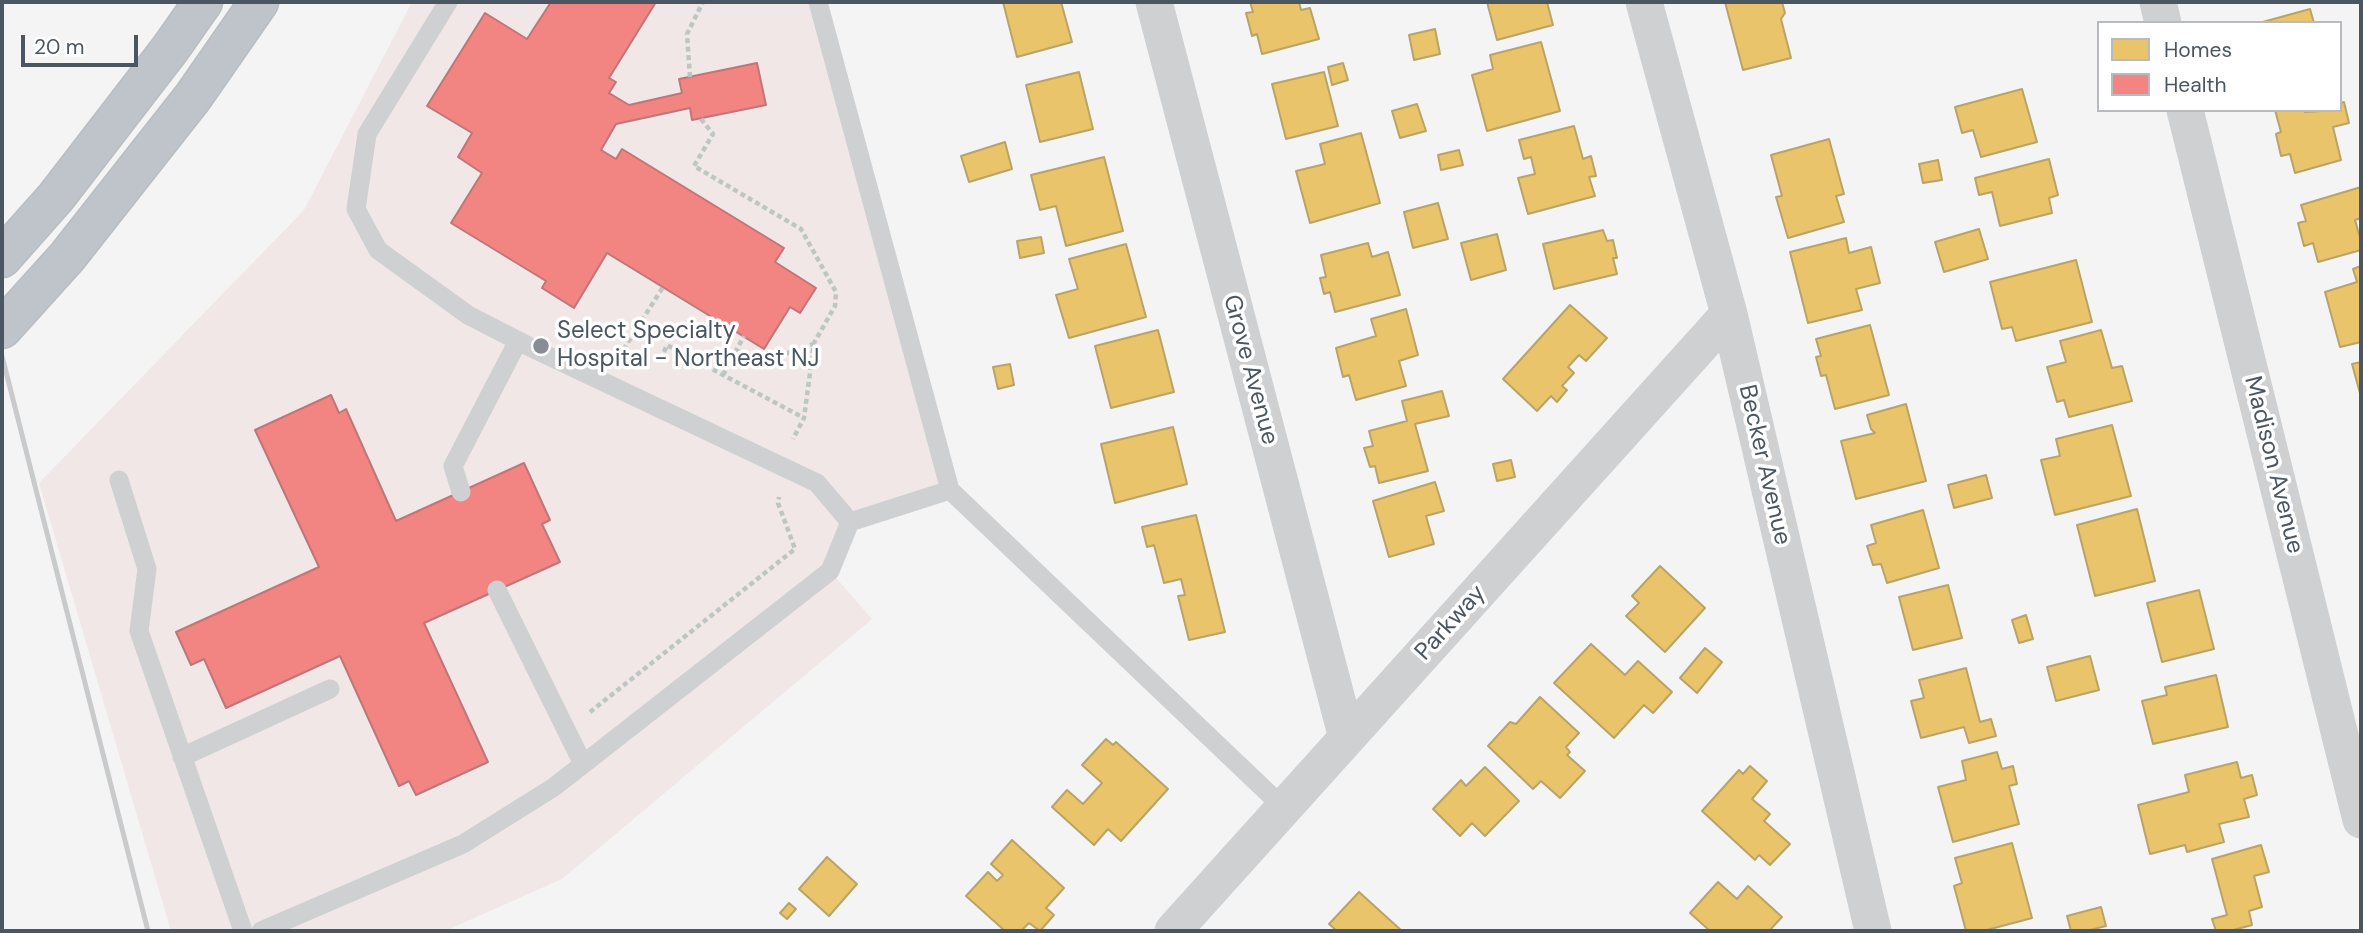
<!DOCTYPE html>
<html>
<head>
<meta charset="utf-8">
<style>
	body { margin:0 }
	#map { position:relative; width:2363px; height:933px; overflow:hidden; background:#f4f4f4; font-family:"DM Sans",sans-serif }
	canvas { display:block }
	.frame { position:absolute; inset:0; border:4px solid #4a5661; pointer-events:none }
	.legend { position:absolute; left:2097px; top:21px; width:245px; height:91px; box-sizing:border-box; background:#fff; border:2px solid #b7bbc0; margin:0; padding:9px 12px; list-style:none; font-size:21px; color:#4a5661 }
	.legend li { display:flex; align-items:center; gap:14px; height:35px }
	.legend b { width:35px; border:2px solid #b7bbc0 }
	.scale { position:absolute; left:21px; top:35px; width:117px; height:32px; box-sizing:border-box; border:4px solid #4a5661; border-top:0; padding-left:9px; font-size:21px; line-height:24px; white-space:nowrap; color:#4a5661; -webkit-text-stroke:5px #fff; paint-order:stroke }
</style>
</head>
<body>
<div id="map">
<canvas width="2363" height="933"></canvas>
<div class="frame"></div>
<ul class="legend">
<li><b style="height:19px;background:#e9c46a"></b>Homes</li>
<li><b style="height:19px;background:#f28482"></b>Health</li>
</ul>
<div class="scale">20 m</div>
</div>
<script>
const g = document.querySelector('canvas').getContext('2d');
g.lineJoin = 'round';
function paint(path, color) { g.fillStyle = color; g.fill(path, 'evenodd'); }
const toPath = rows => new Path2D(rows.map(r => 'M' + r).join(''));
function strokePath(path, color, width, dash) { g.strokeStyle = color; g.lineWidth = width; g.lineCap = dash ? 'butt' : 'round'; g.setLineDash(dash || []); g.stroke(path); }
function label(font, color, halo, rows, align = 'center') {
  g.font = font + ' "DM Sans",sans-serif'; g.lineWidth = 7; g.setLineDash([]); g.textBaseline = 'middle'; g.strokeStyle = halo; g.fillStyle = color; for (const [text, x, y, turn = 0] of rows) {
    g.save(); g.translate(x, y); g.rotate((+turn || 0) * Math.PI / 180); g.textAlign = isNaN(turn) ? turn : align; if (halo) g.strokeText(text, 0, 0); g.fillText(text, 0, 0); g.restore();
  }
}
paint(toPath([
	[412,2,818,2,950,490,850,522,830,571,872,619,562,879,445,931,171,931,39,483,304,210]
]), '#f1e7e6');
const homes = toPath([
	[1003,2,1061,2,1072,42,1017,57,1003,2],
	[1250,2,1299,2,1301,10,1310,8,1319,39,1262,54,1257,34,1252,36,1246,13,1253,12,1250,2],
	[1487,2,1547,2,1553,25,1497,40,1487,2],
	[1725,2,1782,2,1785,13,1781,19,1791,58,1743,70,1725,2],
	[2310,9,2314,23,2259,23,2310,9],
	[1435,29,1440,54,1414,60,1409,35,1435,29],
	[1541,42,1560,111,1487,131,1472,75,1493,69,1490,55,1541,42],
	[1343,63,1348,80,1332,85,1328,67,1343,63],
	[1079,72,1093,129,1040,142,1026,85,1079,72],
	[1324,72,1338,126,1286,139,1272,84,1324,72],
	[2022,89,2037,142,1981,157,1973,130,1962,133,1955,107,2022,89],
	[2344,102,2349,123,2333,127,2341,160,2295,173,2290,154,2281,156,2276,134,2281,132,2275,110,2304,110,2305,112,2340,110,2340,103,2344,102],
	[1417,104,1426,131,1400,138,1392,111,1417,104],
	[1574,126,1583,159,1591,156,1596,176,1589,177,1595,196,1528,214,1518,178,1535,174,1531,157,1524,159,1519,140,1574,126],
	[1361,133,1380,203,1310,223,1296,171,1325,164,1320,144,1361,133],
	[1829,139,1844,194,1836,196,1844,222,1788,238,1776,197,1782,196,1771,155,1829,139],
	[1005,142,1012,169,969,182,961,156,1005,142],
	[1459,150,1463,165,1441,170,1438,155,1459,150],
	[1104,157,1123,231,1066,246,1056,206,1040,210,1031,175,1104,157],
	[2049,159,2058,195,2049,198,2052,213,2000,226,1992,192,1979,195,1975,178,2049,159],
	[1938,160,1942,180,1923,183,1919,164,1938,160],
	[2361,187,2361,218,2355,220,2361,241,2361,250,2318,262,2313,243,2304,246,2298,223,2306,221,2301,205,2361,187],
	[1438,203,1448,239,1413,248,1404,212,1438,203],
	[1979,229,1988,259,1944,272,1935,242,1979,229],
	[1603,230,1607,241,1613,240,1617,258,1613,258,1617,274,1554,289,1543,244,1603,230],
	[1497,234,1506,270,1471,280,1461,243,1497,234],
	[1041,237,1044,253,1020,258,1017,241,1041,237],
	[1846,238,1849,253,1871,247,1880,283,1856,289,1862,310,1808,323,1790,252,1846,238],
	[1368,243,1372,257,1388,252,1400,295,1335,312,1330,292,1324,294,1320,278,1326,277,1321,255,1368,243],
	[1126,244,1146,317,1069,338,1056,295,1078,289,1069,259,1126,244],
	[2076,260,2092,322,2016,341,2012,327,2002,329,1990,282,2076,260],
	[2361,266,2361,342,2340,347,2325,292,2357,282,2353,269,2361,266],
	[1570,305,1607,338,1586,361,1579,355,1568,367,1574,373,1562,386,1567,390,1557,402,1551,396,1537,411,1503,379,1570,305],
	[1406,309,1418,355,1399,361,1406,386,1356,400,1349,375,1343,377,1336,348,1376,336,1371,319,1406,309],
	[1870,325,1889,395,1835,409,1826,375,1821,376,1816,357,1821,356,1816,339,1870,325],
	[1158,330,1174,392,1111,408,1095,346,1158,330],
	[2101,330,2112,368,2122,366,2132,401,2069,417,2064,400,2057,402,2047,367,2066,362,2060,341,2101,330],
	[2361,362,2361,397,2352,364,2361,362],
	[1010,364,1014,385,998,389,993,367,1010,364],
	[1442,391,1449,416,1415,424,1428,471,1379,483,1375,466,1370,467,1364,448,1373,446,1369,431,1407,421,1402,401,1442,391],
	[1906,404,1926,481,1856,499,1841,441,1875,433,1871,429,1867,415,1906,404],
	[2112,425,2131,496,2055,515,2041,460,2060,456,2056,439,2112,425],
	[1173,427,1187,484,1115,503,1101,444,1173,427],
	[1511,460,1515,477,1497,481,1493,464,1511,460],
	[1986,475,1992,498,1954,508,1948,485,1986,475],
	[1435,482,1444,511,1426,516,1434,544,1389,557,1373,501,1435,482],
	[2137,509,2155,581,2095,596,2077,525,2137,509],
	[1923,510,1939,568,1887,583,1881,564,1873,565,1867,546,1876,543,1871,525,1923,510],
	[1196,515,1225,632,1189,640,1178,596,1185,595,1181,579,1164,583,1154,545,1147,547,1142,527,1196,515],
	[1660,566,1705,608,1665,652,1626,616,1639,603,1632,596,1660,566],
	[1948,585,1962,638,1913,650,1899,597,1948,585],
	[2199,590,2214,649,2162,662,2147,603,2199,590],
	[2026,615,2033,639,2019,643,2012,620,2026,615],
	[1591,644,1625,675,1638,661,1672,692,1653,713,1644,705,1614,738,1554,683,1591,644],
	[1705,648,1722,662,1697,693,1680,678,1705,648],
	[2090,656,2099,690,2056,701,2047,667,2090,656],
	[1966,668,1980,722,1991,719,1996,736,1969,743,1964,727,1921,738,1911,701,1924,698,1919,680,1966,668],
	[2216,675,2228,727,2153,744,2142,701,2167,695,2165,687,2216,675],
	[1540,697,1579,733,1566,747,1570,752,1567,755,1585,771,1560,798,1541,781,1533,789,1488,746,1510,722,1516,724,1540,697],
	[1106,739,1113,745,1116,742,1168,789,1121,841,1108,829,1094,845,1052,807,1067,790,1083,804,1102,783,1082,765,1106,739],
	[1997,752,2002,769,2013,766,2017,784,2009,786,2019,824,1953,842,1938,787,1966,780,1962,761,1997,752],
	[2237,762,2241,778,2252,775,2257,795,2244,799,2249,817,2219,824,2224,842,2187,852,2185,845,2150,854,2138,805,2189,792,2185,775,2237,762],
	[1750,766,1767,781,1752,799,1770,814,1764,821,1790,844,1770,865,1759,855,1755,860,1702,811,1739,770,1743,774,1750,766],
	[1485,767,1519,801,1485,836,1472,823,1460,836,1433,809,1461,780,1466,786,1485,767],
	[1012,840,1064,888,1046,908,1054,915,1040,931,1029,923,1021,931,1005,931,966,896,988,872,997,881,1003,875,991,864,1012,840],
	[2012,843,2032,918,1983,931,1966,931,1954,886,1962,883,1955,858,2012,843],
	[2261,845,2269,872,2254,876,2262,907,2249,911,2252,925,2230,931,2216,931,2212,919,2227,915,2212,859,2261,845],
	[827,857,857,884,829,916,799,889,827,857],
	[1718,882,1737,899,1748,886,1782,917,1769,931,1710,931,1690,913,1718,882],
	[1359,892,1402,931,1337,931,1329,924,1359,892],
	[789,903,796,909,787,919,780,913,789,903],
	[2101,907,2106,926,2086,931,2071,931,2067,916,2101,907]
]);
paint(homes, '#e9c46a');
strokePath(homes, '#b9a367', 2);
const health = toPath([
	[551,2,656,2,609,78,616,82,609,93,629,105,682,93,679,79,757,63,766,105,692,120,690,108,616,124,601,150,616,159,622,149,784,248,775,262,816,288,800,313,790,307,764,349,607,253,574,308,542,288,546,281,451,223,482,173,458,157,472,133,427,106,485,13,527,39,551,2],
	[331,395,339,413,346,409,396,521,524,463,550,520,542,524,560,562,424,623,488,762,416,795,409,781,399,786,340,656,226,708,204,659,191,665,176,632,319,567,255,430,331,395]
]);
paint(health, '#f28482');
strokePath(health, '#c07678', 2);
const highway = toPath([
	[2,258,56,197,170,49,203,2],
	[2,329,67,257,193,97,259,2]
]);
strokePath(highway, '#b9bec3', 41);
strokePath(toPath([
	[690,77,687,34,703,2],
	[701,119,713,134,694,166,801,229,836,292,835,306,814,343,804,418,793,439],
	[736,351,765,357,782,355,813,344],
	[664,352,667,345,804,418],
	[619,357,663,287],
	[723,375,744,336],
	[590,712,795,549,778,503,779,497]
]), '#bcc7c4', 4.5, [5, 3.5]);
strokePath(toPath([
	[448,2,367,134,356,209,378,250,468,315,536,350,817,483,850,522],
	[818,2,950,490],
	[119,480,147,569,139,631,243,931],
	[461,492,453,466,518,341],
	[497,590,583,764],
	[182,757,330,689],
	[261,931,463,844,554,787,830,571,850,522,950,490,1285,809]
]), '#ced0d2', 19);
strokePath(toPath([
	[1154,2,1347,738],
	[1644,2,1729,314,1873,931],
	[2158,2,2163,23],
	[2185,110,2361,820],
	[1173,931,1729,314]
]), '#ced0d2', 37);
strokePath(highway, '#bec4c9', 38);
strokePath(toPath([
	[2,356,148,931]
]), '#c9cacc', 5);
for (const [x, y, r, color] of [
	[541,346,9,"#868d94"]
]) { const dot = new Path2D(); dot.arc(x, y, r, 0, 2 * Math.PI); g.fillStyle = color; g.fill(dot); strokePath(dot, '#fff', 2.5); }
label('24px', '#4a5661', '#fff', [
	["Select Specialty",557,332],
	["Hospital - Northeast NJ",557,360]
], 'left');
label('24px', '#4a5661', '#fff', [
	["Grove Avenue",1250,370,75],
	["Becker Avenue",1764,465,77],
	["Madison Avenue",2273,465,76],
	["Parkway",1451,623,-48]
]);
</script>
</body>
</html>
